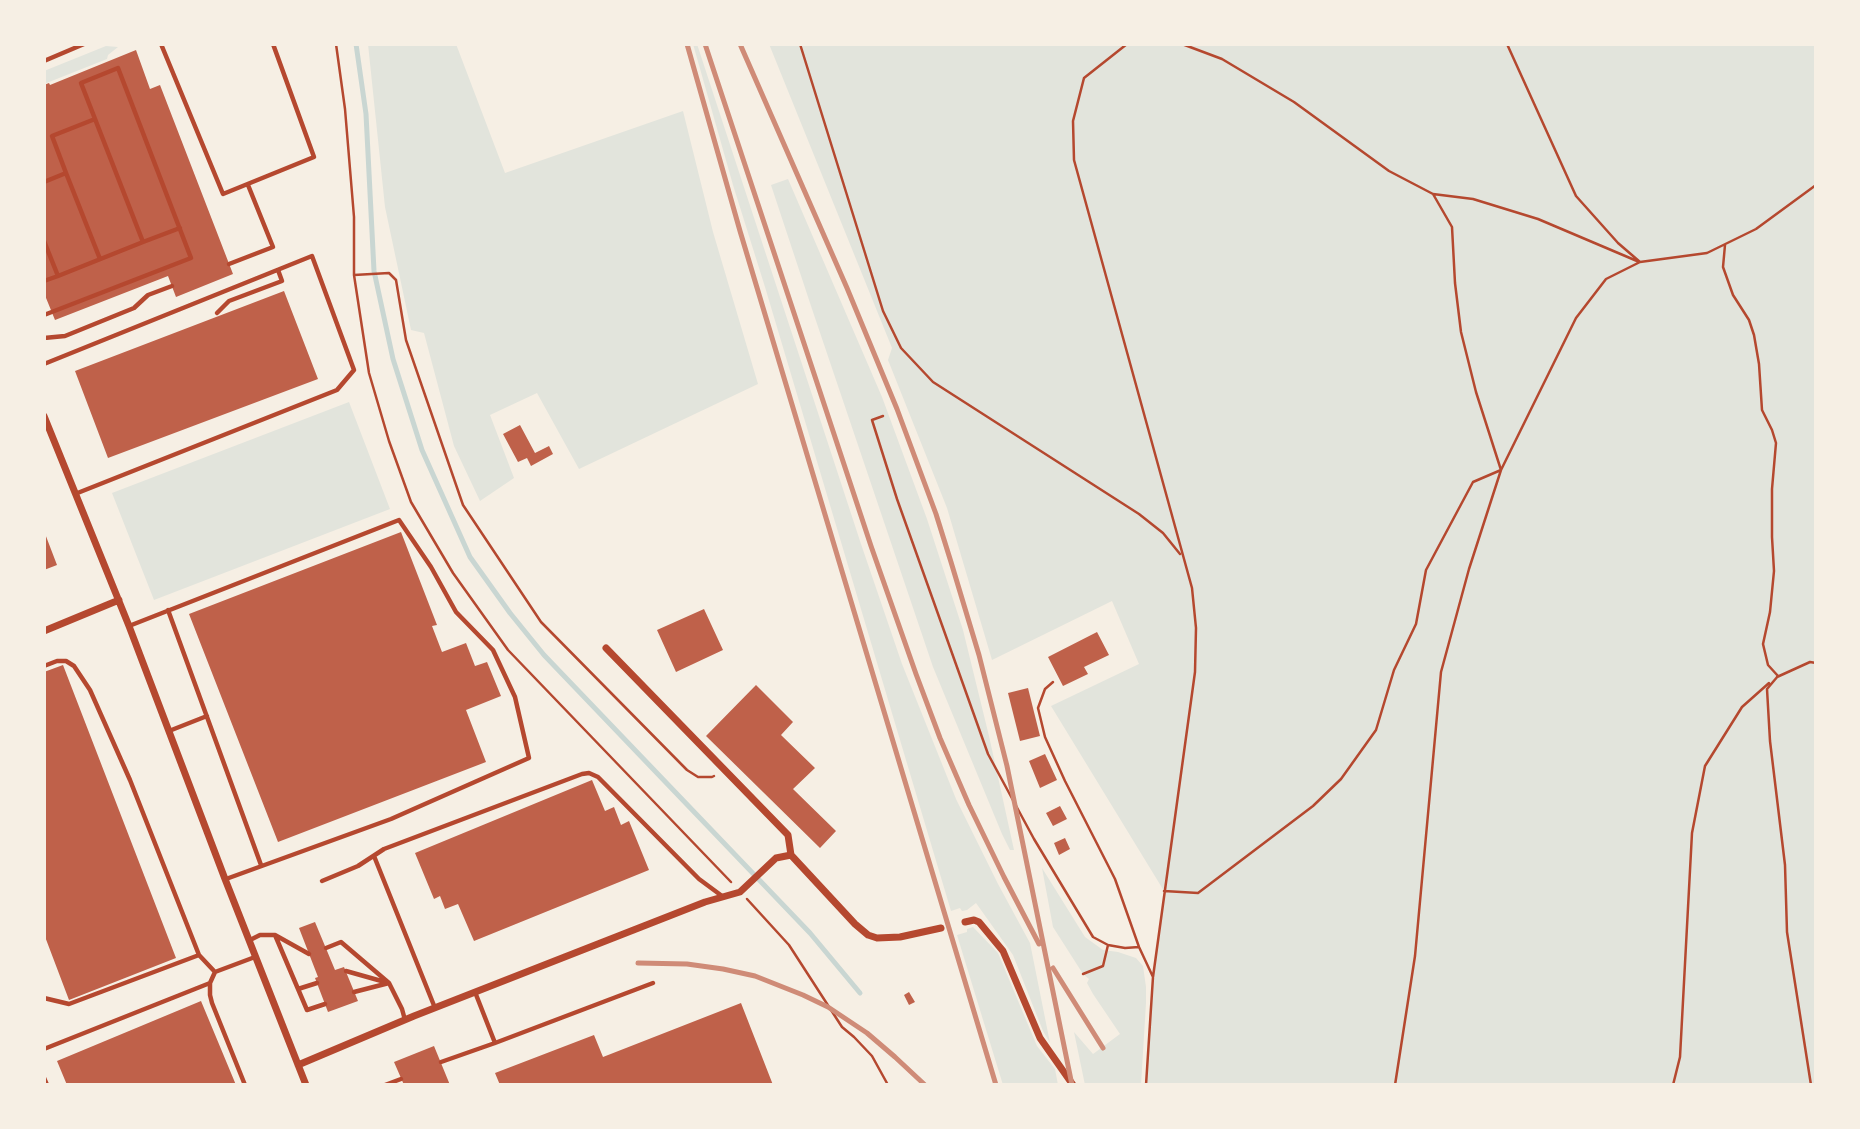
<!DOCTYPE html>
<html>
<head>
<meta charset="utf-8">
<style>
	body { margin:0 }
	#map { position:relative; width:1860px; height:1129px; overflow:hidden; background:#f6efe4; font-family:Inter,sans-serif }
	canvas { display:block }
	.frame { position:absolute; inset:0; border:46px solid #f6efe4; pointer-events:none }
</style>
</head>
<body>
<div id="map">
<canvas width="1860" height="1129"></canvas>
<div class="frame"></div>
</div>
<script>
const g = document.querySelector('canvas').getContext('2d');
g.lineJoin = 'round';
function paint(path, color) { g.fillStyle = color; g.fill(path, 'evenodd'); }
const toPath = rows => new Path2D(rows.map(r => 'M' + r).join(''));
function strokePath(path, color, width, dash) { g.strokeStyle = color; g.lineWidth = width; g.lineCap = dash ? 'butt' : 'round'; g.setLineDash(dash || []); g.stroke(path); }
paint(toPath([
	[368,44,456,44,505,173,683,111,713,232,758,384,579,469,537,393,490,415,514,478,480,501,454,446,424,333,411,330,385,207],
	[693,44,697,44,861,544,902,664,956,799,998,884,1030,943,1050,1043,1043,1031,1013,955,976,903,967,910,962,911,960,908,951,911,765,287,733,185],
	[769,44,1816,44,1816,1085,1146,1085,1153,977,1164,891,1051,706,1139,664,1112,601,992,660,947,508,888,360,892,348],
	[106,46,118,47,108,55,107,59,44,84,44,71],
	[788,179,882,397,927,519,963,630,989,736,1014,850,1010,850,1002,834,933,667,812,309,771,185],
	[349,402,390,509,154,600,112,493],
	[1042,868,1085,937,1103,950,1118,952,1136,958,1143,966,1146,987,1146,1003,1141,1085,1085,1085,1074,1032,1093,1054,1120,1034,1093,994,1087,983,1089,979,1083,974,1053,927],
	[973,927,998,953,1037,1046,1055,1069,1058,1085,1003,1085,957,935,967,932,967,929]
]), '#e2e4dc');
strokePath(toPath([
	[356,44,366,114,374,271,393,359,422,450,470,557,510,613,544,655,810,933,860,993]
]), '#c9d6d2', 5);
paint(toPath([
	[136,50,150,89,160,85,233,274,176,297,168,276,55,320,44,293,44,85,49,83,50,85],
	[284,291,318,379,108,458,75,371],
	[520,425,535,453,549,446,553,454,531,466,527,458,518,462,503,434],
	[44,531,57,565,44,570],
	[401,532,437,625,432,626,442,652,466,643,475,666,487,662,501,696,466,710,486,762,278,842,189,614],
	[704,609,723,650,676,672,657,630],
	[1097,632,1109,655,1084,667,1088,674,1063,686,1048,657],
	[63,665,176,958,69,1000,44,934,44,672],
	[756,685,793,722,781,735,815,768,793,789,836,831,820,848,706,736],
	[1028,688,1040,736,1020,741,1008,693],
	[1045,754,1057,780,1040,788,1029,761],
	[592,780,605,811,614,807,621,825,629,821,649,870,474,941,458,904,445,909,440,896,434,899,415,853],
	[1060,806,1067,819,1053,826,1046,813],
	[1065,838,1070,849,1059,855,1054,843],
	[315,922,335,970,344,967,358,1001,328,1012,315,978,318,977,299,928],
	[909,992,915,1002,909,1005,904,995],
	[201,1001,236,1085,67,1085,57,1061],
	[741,1003,773,1085,500,1085,495,1073,594,1035,603,1057],
	[434,1046,450,1085,404,1085,394,1062]
]), '#bf614a');
strokePath(toPath([
	[336,44,345,109,354,217,354,275,369,373,389,441,411,502,453,573,508,650,731,882],
	[800,44,883,311,901,348,933,382,1139,514,1163,533,1180,554],
	[1132,44,1127,44,1084,78,1073,121,1074,160,1192,588,1196,628,1195,672,1153,977,1146,1085],
	[1507,44,1576,196,1618,243,1640,262],
	[1433,194,1473,199,1538,219,1637,261],
	[1725,245,1723,267,1733,295,1749,320,1754,335,1759,364,1762,410,1772,430,1776,443,1772,489,1772,537,1774,571,1770,612,1763,644,1768,665,1778,676,1767,689,1770,741,1785,865,1787,932,1811,1085],
	[354,275,389,273,396,280,406,340,463,505,541,622,687,770,698,777,712,777,714,776],
	[883,416,872,420,897,499,988,754,1034,839,1093,937,1108,945,1125,948,1139,947],
	[1777,677,1810,662,1816,663],
	[1053,682,1045,689,1038,708,1045,737,1065,781,1115,879,1139,947,1153,977],
	[1164,891,1198,893,1313,806,1341,779,1376,730,1394,670,1416,624,1426,570,1473,482,1501,470,1476,392,1461,332,1455,283,1452,227,1433,194,1389,171,1294,102,1222,59,1182,44],
	[747,899,789,945,842,1027,854,1037,872,1056,888,1085],
	[1083,974,1103,966,1108,945],
	[1395,1085,1415,956,1441,672,1469,569,1501,470,1576,318,1606,279,1640,262,1707,253,1756,229,1816,185],
	[1673,1085,1680,1057,1692,833,1705,766,1742,707,1769,683]
]), '#b5482f', 2.5);
strokePath(toPath([
	[161,44,223,194,314,157,273,44],
	[44,61,84,44],
	[66,173,52,136,95,119],
	[44,182,66,173,100,259],
	[44,241,58,276,143,242,81,83,118,68,191,258,44,315],
	[143,242,180,228],
	[229,264,273,247,248,185],
	[44,281,58,276],
	[217,313,229,301,282,281,278,270],
	[44,338,65,336,134,308,148,295,172,286],
	[44,364,312,256,354,370,337,390,75,494],
	[168,610,261,865],
	[129,626,399,520,431,567,456,612,493,650,515,697,529,758,391,819,226,879],
	[44,666,57,661,66,661,74,666,90,690,130,780,199,955,215,972,255,957],
	[169,731,207,716],
	[374,856,435,1008],
	[322,881,358,866,384,849,582,774,589,773,598,777,699,879,722,896],
	[275,935,309,954],
	[250,940,260,935,275,935,307,1010,325,1004],
	[326,948,341,942,389,983],
	[346,971,385,982],
	[215,972,210,983,210,995,212,1003,245,1085],
	[298,989,317,983],
	[354,992,389,983,402,1009,405,1020],
	[475,992,495,1043,653,983],
	[44,998,69,1004,199,955],
	[44,1049,210,983],
	[441,1062,495,1043],
	[44,1078,47,1085],
	[385,1085,401,1079]
]), '#b5482f', 4.5);
strokePath(toPath([
	[44,416,129,626,225,879,306,1085],
	[44,631,119,600],
	[606,648,788,835,791,855],
	[791,855,855,924,868,935,877,938,900,937,941,928],
	[965,922,974,920,979,922,1003,951,1040,1038,1073,1085],
	[298,1065,414,1016,705,902,740,892,776,858,791,855]
]), '#b5482f', 7);
strokePath(toPath([
	[687,44,740,231,996,1085],
	[705,44,871,546,916,674,940,738,969,805,1004,877,1039,944],
	[740,44,847,288,897,409,936,514,951,562,979,655,1007,766,1072,1085],
	[638,963,687,964,723,969,755,976,803,995,828,1007,867,1033,895,1057,925,1085],
	[1053,968,1103,1048]
]), '#cf8b77', 5);
</script>
</body>
</html>
